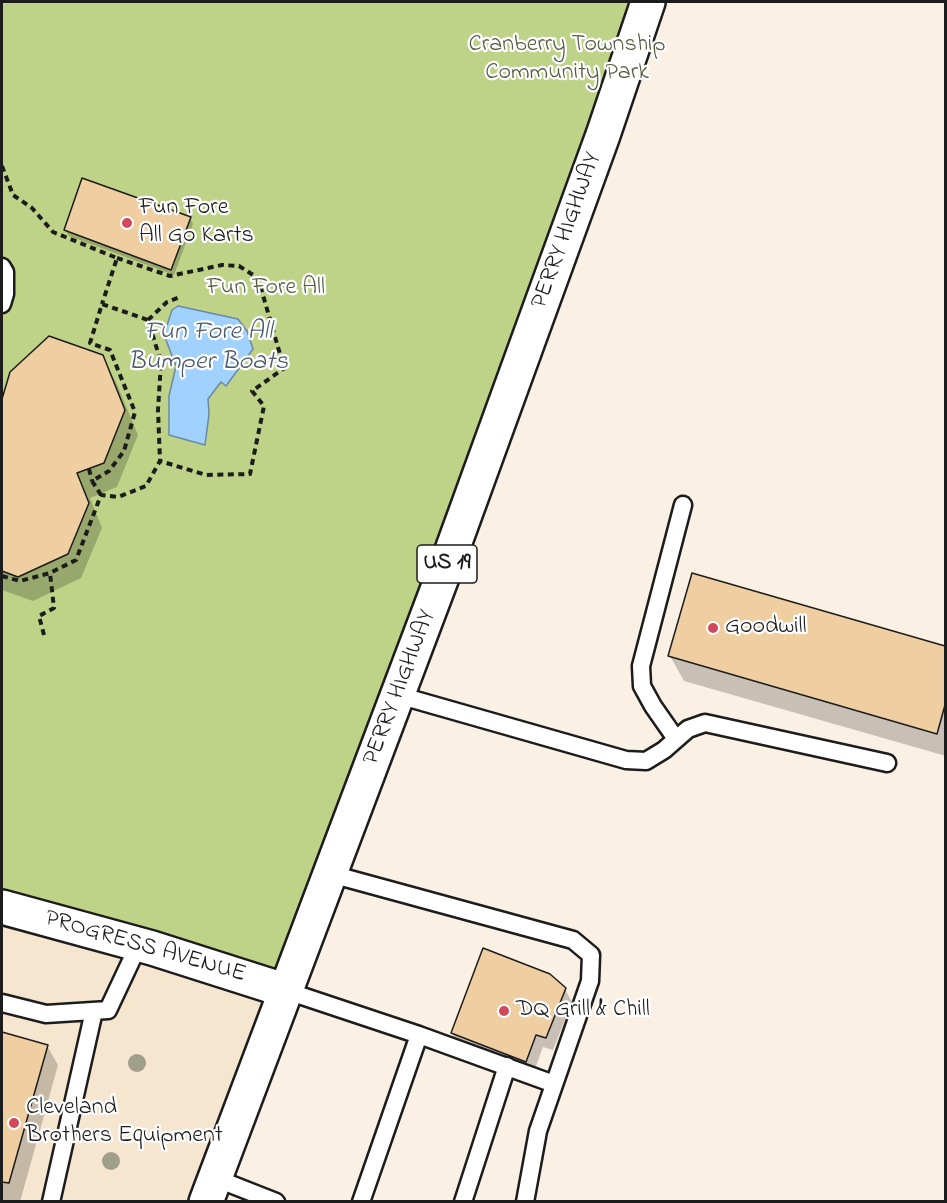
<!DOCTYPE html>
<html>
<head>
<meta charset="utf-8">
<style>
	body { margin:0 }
	#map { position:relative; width:947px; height:1203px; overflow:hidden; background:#faf0e3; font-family:"Indie Flower",sans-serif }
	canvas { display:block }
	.frame { position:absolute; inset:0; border:3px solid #1c1c1c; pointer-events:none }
</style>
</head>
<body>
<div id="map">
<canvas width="947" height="1203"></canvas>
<div class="frame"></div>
</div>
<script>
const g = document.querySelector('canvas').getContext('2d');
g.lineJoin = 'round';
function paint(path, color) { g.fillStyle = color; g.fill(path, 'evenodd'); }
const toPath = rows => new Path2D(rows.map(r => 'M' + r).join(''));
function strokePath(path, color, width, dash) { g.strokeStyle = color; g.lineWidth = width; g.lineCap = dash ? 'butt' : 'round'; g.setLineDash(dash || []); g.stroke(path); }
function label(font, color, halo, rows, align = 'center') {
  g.font = font + ' "Indie Flower",sans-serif'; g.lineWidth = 4.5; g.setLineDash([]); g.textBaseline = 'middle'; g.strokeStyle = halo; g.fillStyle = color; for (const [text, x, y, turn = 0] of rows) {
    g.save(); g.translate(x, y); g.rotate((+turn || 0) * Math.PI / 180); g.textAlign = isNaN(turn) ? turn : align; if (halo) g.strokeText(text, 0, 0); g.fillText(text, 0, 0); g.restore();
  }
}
paint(toPath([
	[2,907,287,991,206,1201,2,1201]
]), '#f7e6cf');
paint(toPath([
	[2,2,647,2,287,991,2,907]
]), '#bfd388');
const water = toPath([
	[178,306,238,319,247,331,253,349,226,386,221,382,208,399,209,414,205,445,169,435,169,396,176,366,164,335,172,310,178,306]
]);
paint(water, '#a1d1fe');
strokePath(water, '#6c89a4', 1.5);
paint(toPath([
	[190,218,193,224,174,275,69,236,65,230],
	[102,357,116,382,138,435,117,487,90,498,102,528,81,578,33,601,2,590,2,404,12,373],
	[693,575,946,647,946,756,684,681,670,656],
	[565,989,572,1002,553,1050,543,1047,533,1074,460,1046,452,1033],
	[2,1034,47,1046,58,1065,20,1202,2,1202]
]), '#0003');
const building = toPath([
	[82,178,191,217,171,270,64,230,82,178],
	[49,336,103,355,125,410,104,463,77,473,89,503,68,554,18,577,2,571,2,399,10,372,49,336],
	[692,573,945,646,945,705,937,734,668,656,692,573],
	[483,948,550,974,566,988,546,1038,536,1035,526,1062,451,1033,483,948],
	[2,1032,48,1045,9,1183,2,1182,2,1032]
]);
paint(building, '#efcea1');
strokePath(building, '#1c1c1c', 1.5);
const lane = toPath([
	[2,267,5,272,5,294,2,304],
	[398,695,626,760,646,761,664,750,688,729,705,723,887,763],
	[676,739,653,706,642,686,641,666,683,505],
	[331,874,573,940,591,955,590,981,538,1131,525,1202],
	[287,991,419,1035,554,1084],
	[2,1003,46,1014,108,1010,139,944],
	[215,1178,276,1202],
	[51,1202,94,1011],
	[361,1202,419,1035],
	[463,1202,507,1066]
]);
const secondary = toPath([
	[2,907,152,948,287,991]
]);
const primary = toPath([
	[206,1202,447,564,603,135,648,2]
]);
strokePath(lane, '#1c1c1c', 21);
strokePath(secondary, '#1c1c1c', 38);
strokePath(primary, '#1c1c1c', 38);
strokePath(toPath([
	[2,166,13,195,32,208,53,232,117,258,102,304],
	[117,258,170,276,222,265,239,266,258,278,280,354,286,367,252,391,264,406,250,474,206,475,160,461],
	[148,320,167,302,180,297],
	[89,469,92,481],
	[101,495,92,481,109,471,124,451,135,412,110,350,90,343,102,304,148,320],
	[2,576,20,581,50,573,76,560,101,495,118,497,146,486,160,461,158,410,161,362,148,320],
	[44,635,39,616,54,608,50,573]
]), '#1c1c1c', 4, [6, 4.5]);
strokePath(lane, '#fff', 16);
strokePath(secondary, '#fff', 33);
strokePath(primary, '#fff', 33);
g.fillStyle = '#9f9f8a';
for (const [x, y] of [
	[137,1063],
	[111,1161]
]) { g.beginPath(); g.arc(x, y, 9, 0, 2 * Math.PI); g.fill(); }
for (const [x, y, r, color] of [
	[127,223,6,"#d1495b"],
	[713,628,6,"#d1495b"],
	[504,1011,6,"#d1495b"],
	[14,1123,6,"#d1495b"]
]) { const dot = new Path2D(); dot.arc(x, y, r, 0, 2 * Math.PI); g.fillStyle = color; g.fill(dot); strokePath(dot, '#fff', 2); }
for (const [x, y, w] of [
	[447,564,60]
]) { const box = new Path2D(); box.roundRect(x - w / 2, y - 19, w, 38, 4.5); g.fillStyle = '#fff'; g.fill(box); strokePath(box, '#1c1c1c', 1.5); }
label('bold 22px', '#1c1c1c', null, [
	["US 19",447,564]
]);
label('24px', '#555c42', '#fff', [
	["Cranberry Township",567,46],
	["Community Park",567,74],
	["Fun Fore All",266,289]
]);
label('24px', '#1c1c1c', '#fff', [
	["Fun Fore",139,209],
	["All Go Karts",139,237],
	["Goodwill",725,628],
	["DQ Grill & Chill",516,1011],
	["Cleveland",26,1109],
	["Brothers Equipment",26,1137]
], 'left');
label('24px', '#1c1c1c', '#fff', [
	["PERRY HIGHWAY",568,231,-70],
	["PERRY HIGHWAY",401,688,-69],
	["PROGRESS AVENUE",145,948,16]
]);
label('italic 26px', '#4b5b6b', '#fff', [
	["Fun Fore All",208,334],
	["Bumper Boats",208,364]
]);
</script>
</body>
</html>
